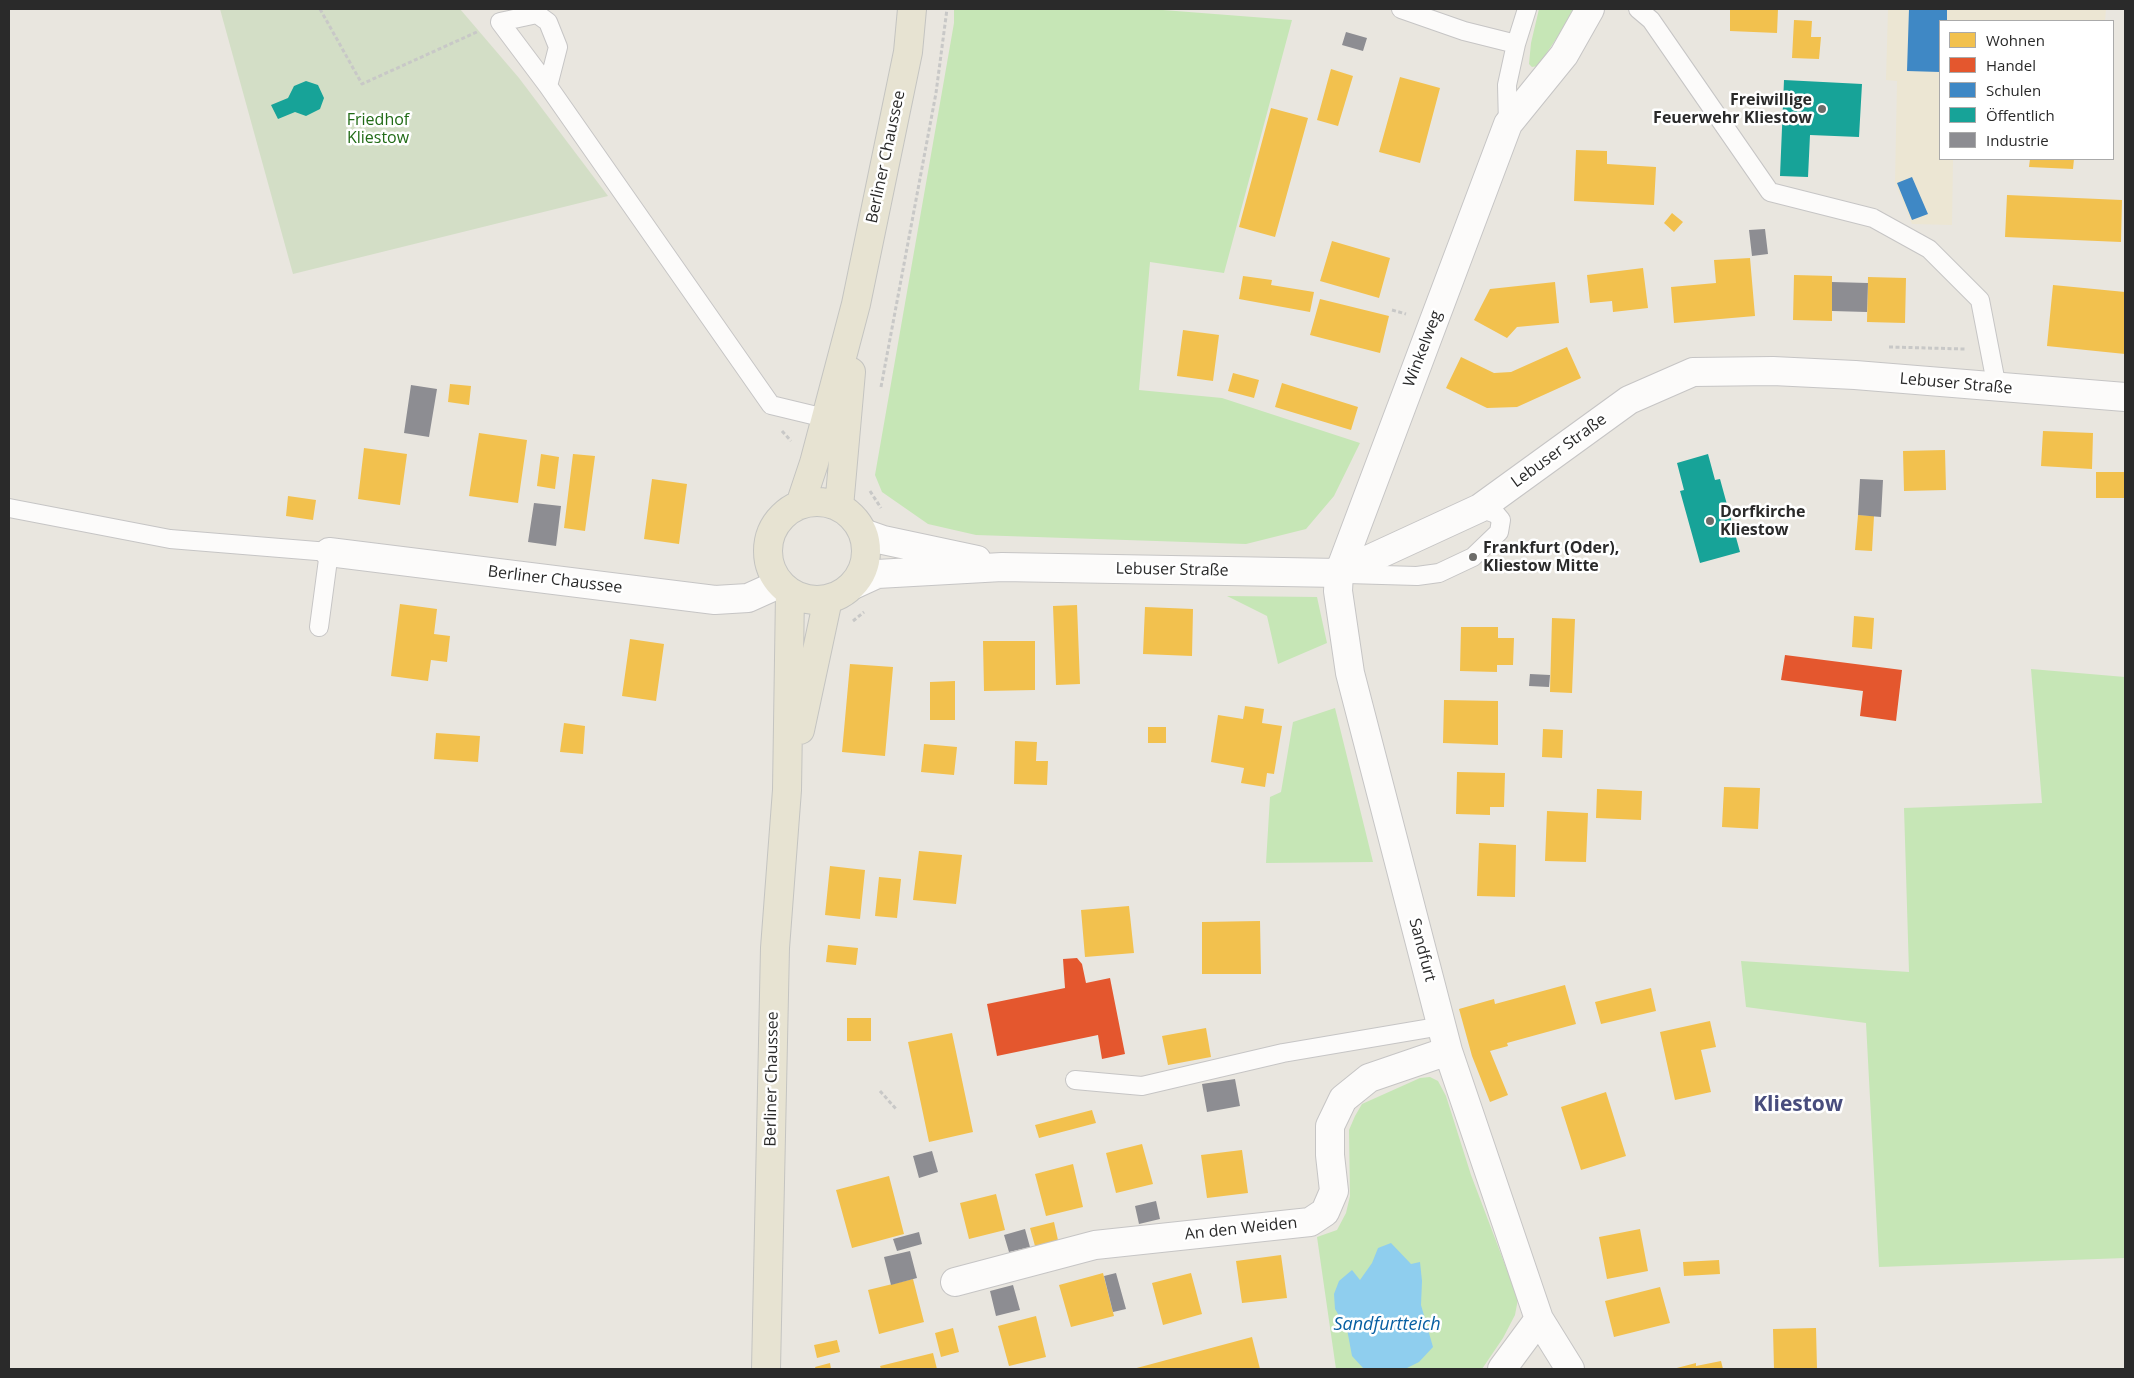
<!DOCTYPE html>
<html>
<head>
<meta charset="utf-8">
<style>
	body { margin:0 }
	#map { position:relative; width:2134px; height:1378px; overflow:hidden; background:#e9e6df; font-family:"Open Sans",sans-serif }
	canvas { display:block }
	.frame { position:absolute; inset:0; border:10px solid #2a2a2a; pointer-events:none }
	.legend { position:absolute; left:1939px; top:20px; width:175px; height:140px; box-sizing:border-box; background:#fff; border:1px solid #aaa; margin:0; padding:6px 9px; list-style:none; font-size:15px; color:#2a2a2a }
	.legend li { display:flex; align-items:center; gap:10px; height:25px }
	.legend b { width:25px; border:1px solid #aaa }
</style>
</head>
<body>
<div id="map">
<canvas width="2134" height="1378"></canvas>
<div class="frame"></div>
<ul class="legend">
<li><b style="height:14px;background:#f2c14e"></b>Wohnen</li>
<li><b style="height:14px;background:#e4572e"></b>Handel</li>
<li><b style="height:14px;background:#3f88c5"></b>Schulen</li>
<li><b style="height:14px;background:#17a398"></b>Öffentlich</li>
<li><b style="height:14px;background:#8d8d92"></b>Industrie</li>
</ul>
</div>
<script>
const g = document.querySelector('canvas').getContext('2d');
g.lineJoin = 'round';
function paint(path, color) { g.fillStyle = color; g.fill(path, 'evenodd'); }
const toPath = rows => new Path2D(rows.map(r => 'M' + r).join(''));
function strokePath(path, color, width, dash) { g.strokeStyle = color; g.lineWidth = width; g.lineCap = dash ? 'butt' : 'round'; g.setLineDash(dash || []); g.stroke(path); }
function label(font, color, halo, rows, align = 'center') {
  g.font = font + ' "Open Sans",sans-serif'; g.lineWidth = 5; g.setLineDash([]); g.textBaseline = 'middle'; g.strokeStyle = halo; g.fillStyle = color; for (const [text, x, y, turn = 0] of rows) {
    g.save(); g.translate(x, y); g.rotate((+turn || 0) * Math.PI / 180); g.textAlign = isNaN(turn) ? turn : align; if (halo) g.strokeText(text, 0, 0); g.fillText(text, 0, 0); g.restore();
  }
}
paint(toPath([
	[1888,9,2106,9,2105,21,1940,21,1940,159,1953,159,1952,225,1912,224,1895,183,1897,81,1886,80]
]), '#ece6d3');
paint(toPath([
	[954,9,1150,9,1292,20,1224,273,1150,262,1139,390,1222,398,1360,443,1334,496,1306,529,1246,544,976,535,928,524,882,492,875,475,954,23],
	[1539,9,1576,9,1538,66,1532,67,1529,64,1531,43],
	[1227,596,1317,597,1327,643,1278,664,1267,616],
	[2031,669,2125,677,2125,1258,1879,1267,1866,1023,1746,1007,1741,961,1909,972,1904,808,2042,803],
	[1335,708,1373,862,1266,863,1270,797,1281,792,1293,722],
	[1430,1077,1438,1081,1446,1096,1471,1175,1518,1299,1515,1315,1503,1338,1482,1369,1336,1369,1317,1237,1337,1230,1346,1213,1350,1196,1349,1130,1355,1116,1362,1104,1420,1078]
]), '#c6e6b6');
paint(toPath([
	[220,9,460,9,519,78,608,196,293,274]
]), '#d3dec6');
paint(toPath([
	[1391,1243,1411,1264,1420,1262,1422,1281,1421,1305,1433,1347,1419,1362,1405,1369,1364,1369,1352,1356,1347,1329,1335,1309,1334,1294,1339,1281,1352,1270,1360,1280,1372,1263,1378,1248]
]), '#8fceee');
paint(toPath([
	[1730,9,1778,9,1777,33,1730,31],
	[1794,20,1812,21,1811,37,1821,37,1819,59,1792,58],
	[1331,69,1353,76,1338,126,1317,120],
	[1400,77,1440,88,1420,163,1379,152],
	[1271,108,1308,118,1275,237,1239,227],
	[1576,150,1607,151,1607,164,1656,167,1654,205,1574,201],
	[2030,159,2074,159,2073,169,2029,167],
	[2007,195,2122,200,2121,242,2005,237],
	[1672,213,1683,222,1674,232,1664,223],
	[1332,241,1390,258,1379,298,1320,281],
	[1750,258,1755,316,1674,323,1671,287,1716,283,1714,260],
	[1643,268,1648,308,1613,312,1612,301,1590,303,1587,275],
	[1794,275,1832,276,1832,321,1793,320],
	[1243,276,1272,280,1271,285,1314,292,1310,312,1239,299],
	[1868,277,1906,278,1905,323,1867,322],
	[1555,282,1559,323,1517,327,1507,338,1474,320,1490,289],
	[2053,285,2125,292,2125,354,2047,346],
	[1320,299,1389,316,1380,353,1310,335],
	[1183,330,1219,335,1213,381,1177,376],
	[1567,347,1581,378,1517,407,1487,408,1446,388,1461,357,1494,373,1511,372],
	[1233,373,1259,380,1254,398,1228,391],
	[1282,383,1358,407,1351,430,1275,407],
	[450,384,471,386,469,405,448,402],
	[2043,431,2093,433,2092,469,2041,466],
	[479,433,527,440,518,503,469,496],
	[364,448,407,454,400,505,358,499],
	[1945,450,1946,490,1904,491,1903,451],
	[541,454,559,457,555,489,537,486],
	[573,454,595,456,585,531,564,528],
	[2096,472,2125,472,2125,498,2096,498],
	[652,479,687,484,679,544,644,539],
	[288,496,316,500,313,520,286,516],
	[1858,515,1874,516,1872,551,1855,550],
	[400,604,437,609,434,634,450,636,447,662,431,660,428,681,391,676],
	[1077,605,1080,684,1056,685,1053,606],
	[1145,607,1193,609,1192,656,1143,654],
	[1854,616,1874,618,1872,649,1852,647],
	[1552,618,1575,619,1572,693,1550,692],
	[1461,627,1498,627,1498,638,1514,638,1513,665,1497,665,1497,672,1460,671],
	[630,639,664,644,656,701,622,696],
	[983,641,1035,641,1035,690,984,691],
	[850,664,893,667,885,756,842,752],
	[955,681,955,720,930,720,930,682],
	[1444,700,1498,701,1498,745,1443,743],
	[1245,706,1264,709,1262,723,1282,726,1274,774,1267,773,1265,787,1241,783,1244,768,1211,762,1218,715,1243,719],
	[564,723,585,726,583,754,560,752],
	[1148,727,1166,727,1166,743,1148,743],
	[1543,729,1563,730,1562,758,1542,757],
	[436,733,480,736,478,762,434,759],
	[1015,741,1037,742,1036,761,1048,761,1047,785,1014,784],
	[924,744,957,747,954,775,921,772],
	[1457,772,1505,773,1504,807,1490,807,1490,815,1456,814],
	[1724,787,1760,788,1758,829,1722,827],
	[1597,789,1642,791,1641,820,1596,818],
	[1547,811,1588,813,1586,862,1545,861],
	[1479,843,1516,845,1515,897,1477,896],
	[919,851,962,855,956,904,913,900],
	[830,866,865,870,860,919,825,915],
	[879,877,901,879,897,918,875,916],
	[1129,906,1134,953,1085,957,1081,910],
	[1260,921,1261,974,1202,974,1202,922],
	[828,945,858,948,856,965,826,962],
	[1565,985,1576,1024,1507,1043,1508,1046,1490,1051,1508,1095,1490,1102,1472,1056,1459,1009,1494,999,1495,1004],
	[1651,988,1656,1011,1601,1024,1595,1002],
	[847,1018,871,1018,871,1041,847,1041],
	[1710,1021,1716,1047,1701,1050,1711,1092,1675,1100,1660,1032],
	[1206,1028,1211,1057,1168,1065,1162,1036],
	[952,1033,973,1132,929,1142,908,1042],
	[1606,1092,1626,1156,1581,1170,1561,1107],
	[1092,1110,1096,1123,1039,1138,1035,1125],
	[1142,1144,1153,1184,1116,1193,1106,1153],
	[1242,1150,1248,1193,1207,1198,1201,1155],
	[1073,1164,1083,1207,1046,1216,1035,1174],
	[889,1176,904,1234,852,1248,836,1190],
	[996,1194,1005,1230,969,1239,960,1203],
	[1054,1222,1058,1240,1035,1246,1030,1228],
	[1640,1229,1648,1271,1607,1279,1599,1237],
	[1281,1255,1287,1298,1242,1303,1236,1261],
	[1719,1260,1720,1274,1684,1276,1683,1262],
	[1103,1273,1114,1316,1071,1327,1059,1285],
	[1191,1273,1202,1314,1163,1325,1152,1283],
	[913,1279,924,1322,879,1334,868,1290],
	[1660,1287,1670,1323,1614,1337,1605,1301],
	[1036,1316,1046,1357,1009,1366,998,1326],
	[953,1328,959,1352,941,1357,935,1333],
	[1816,1328,1817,1369,1774,1369,1773,1329],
	[1252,1337,1260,1369,1133,1369],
	[837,1340,840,1352,817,1358,814,1345],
	[933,1353,937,1369,881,1369,880,1366],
	[1721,1361,1723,1369,1673,1369,1696,1363,1696,1366],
	[830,1363,831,1369,816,1369,815,1367]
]), '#f2c14e');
paint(toPath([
	[1785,655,1902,670,1896,721,1860,716,1863,691,1781,680],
	[1077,958,1082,964,1086,983,1110,978,1125,1054,1102,1059,1098,1035,997,1056,987,1004,1065,988,1063,959]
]), '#e4572e');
paint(toPath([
	[1909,9,1947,9,1947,21,1940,21,1940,72,1907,71],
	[1912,177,1928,214,1912,220,1897,183]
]), '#3f88c5');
paint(toPath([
	[1784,80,1862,84,1859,137,1810,135,1808,177,1780,176],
	[306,81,318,85,324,98,320,109,306,116,295,112,278,119,271,105,288,98,294,86],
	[1708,454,1715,480,1720,479,1740,552,1700,563,1680,491,1684,490,1677,463]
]), '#17a398');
paint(toPath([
	[1346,32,1367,38,1363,51,1342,45],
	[1765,229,1768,254,1752,256,1749,230],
	[1832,282,1868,283,1867,312,1832,311],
	[411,385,437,389,429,437,404,433],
	[1860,479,1883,480,1881,517,1858,515],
	[534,503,561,506,556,546,528,542],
	[1530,674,1550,675,1549,687,1529,686],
	[1235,1079,1240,1106,1207,1112,1202,1084],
	[932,1151,938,1172,919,1178,913,1156],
	[1156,1201,1160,1219,1139,1224,1135,1206],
	[1025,1229,1030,1247,1009,1252,1004,1235],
	[919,1232,922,1244,897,1251,893,1239],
	[910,1251,917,1278,891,1285,884,1257],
	[1116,1273,1126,1309,1113,1312,1104,1276],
	[1013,1285,1020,1310,996,1316,990,1291]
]), '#8d8d92');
const service = toPath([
	[1401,9,1464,31,1516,44],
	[1638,9,1651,20,1770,192,1873,218,1929,249,1980,300,1997,388],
	[548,86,558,47,548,22,537,14,500,22,548,86,771,405,825,418],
	[1508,124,1507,85,1516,44,1527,9],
	[9,508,170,539,329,552,319,627],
	[1347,574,1417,576,1439,573,1473,557,1499,532,1501,520,1496,514,1480,508],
	[1075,1080,1142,1086,1283,1053,1442,1026]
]);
const minor = toPath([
	[863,533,883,540,977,560],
	[329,552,715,600,748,598,779,584],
	[853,585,877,574,1002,567,1339,573,1480,508,1629,400,1693,372,1773,371,1855,375,2125,397],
	[955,1282,1095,1245,1310,1222,1325,1212,1334,1191,1330,1155,1330,1126,1343,1099,1369,1078,1448,1051],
	[1502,1369,1539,1319],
	[1570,1369,1539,1319,1448,1051,1350,673,1338,591,1339,573,1508,124,1564,55,1590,9]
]);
const primary = toPath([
	'768 551a49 49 0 1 1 98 0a49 49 0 1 1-98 0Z',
	[800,505,814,463,856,304,908,52,912,9],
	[839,507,851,372],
	[800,730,828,599],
	[766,1369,775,948,787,790,790,593]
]);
strokePath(service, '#c6c5c5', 20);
strokePath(minor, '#c6c5c5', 30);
strokePath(primary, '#c4c4c1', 30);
strokePath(toPath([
	[320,9,362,84,479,31],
	[1392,310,1406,314],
	[1889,347,1965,349],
	[881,387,936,93,947,9],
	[782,431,791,441],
	[870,491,881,508],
	[853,621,864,612],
	[880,1091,896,1109]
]), '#c8c8c7', 3, [4, 2.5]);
strokePath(service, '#fcfbfa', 18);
strokePath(minor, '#fcfbfa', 28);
strokePath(primary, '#e7e3d2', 28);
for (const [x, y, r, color] of [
	[1822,109,5,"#6d6c69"],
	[1710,521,5,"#6d6c69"],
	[1473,557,5,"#6d6c69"]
]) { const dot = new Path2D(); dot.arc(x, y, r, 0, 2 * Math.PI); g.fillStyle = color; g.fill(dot); strokePath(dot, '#fff', 2); }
label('bold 16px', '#2a2a2a', '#fff', [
	["Freiwillige",1812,100,"right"],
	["Feuerwehr Kliestow",1812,118,"right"],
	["Dorfkirche",1720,512],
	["Kliestow",1720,530],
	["Frankfurt (Oder),",1483,548],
	["Kliestow Mitte",1483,566]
], 'left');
label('16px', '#216b16', '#fff', [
	["Friedhof",378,120],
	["Kliestow",378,138]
]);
label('16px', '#2a2a2a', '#fff', [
	["Berliner Chaussee",886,157,-78],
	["Winkelweg",1423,349,-69],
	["Lebuser Straße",1956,384,5],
	["Lebuser Straße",1559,451,-36],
	["Lebuser Straße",1172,570,1],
	["Berliner Chaussee",555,580,7],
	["Sandfurt",1422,950,75],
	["Berliner Chaussee",772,1079,-89],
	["An den Weiden",1241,1229,-6]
]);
label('italic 18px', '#075fa2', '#fff', [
	["Sandfurtteich",1387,1325]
]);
label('bold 21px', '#484d7d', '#fff', [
	["Kliestow",1798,1105]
]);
</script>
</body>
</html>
